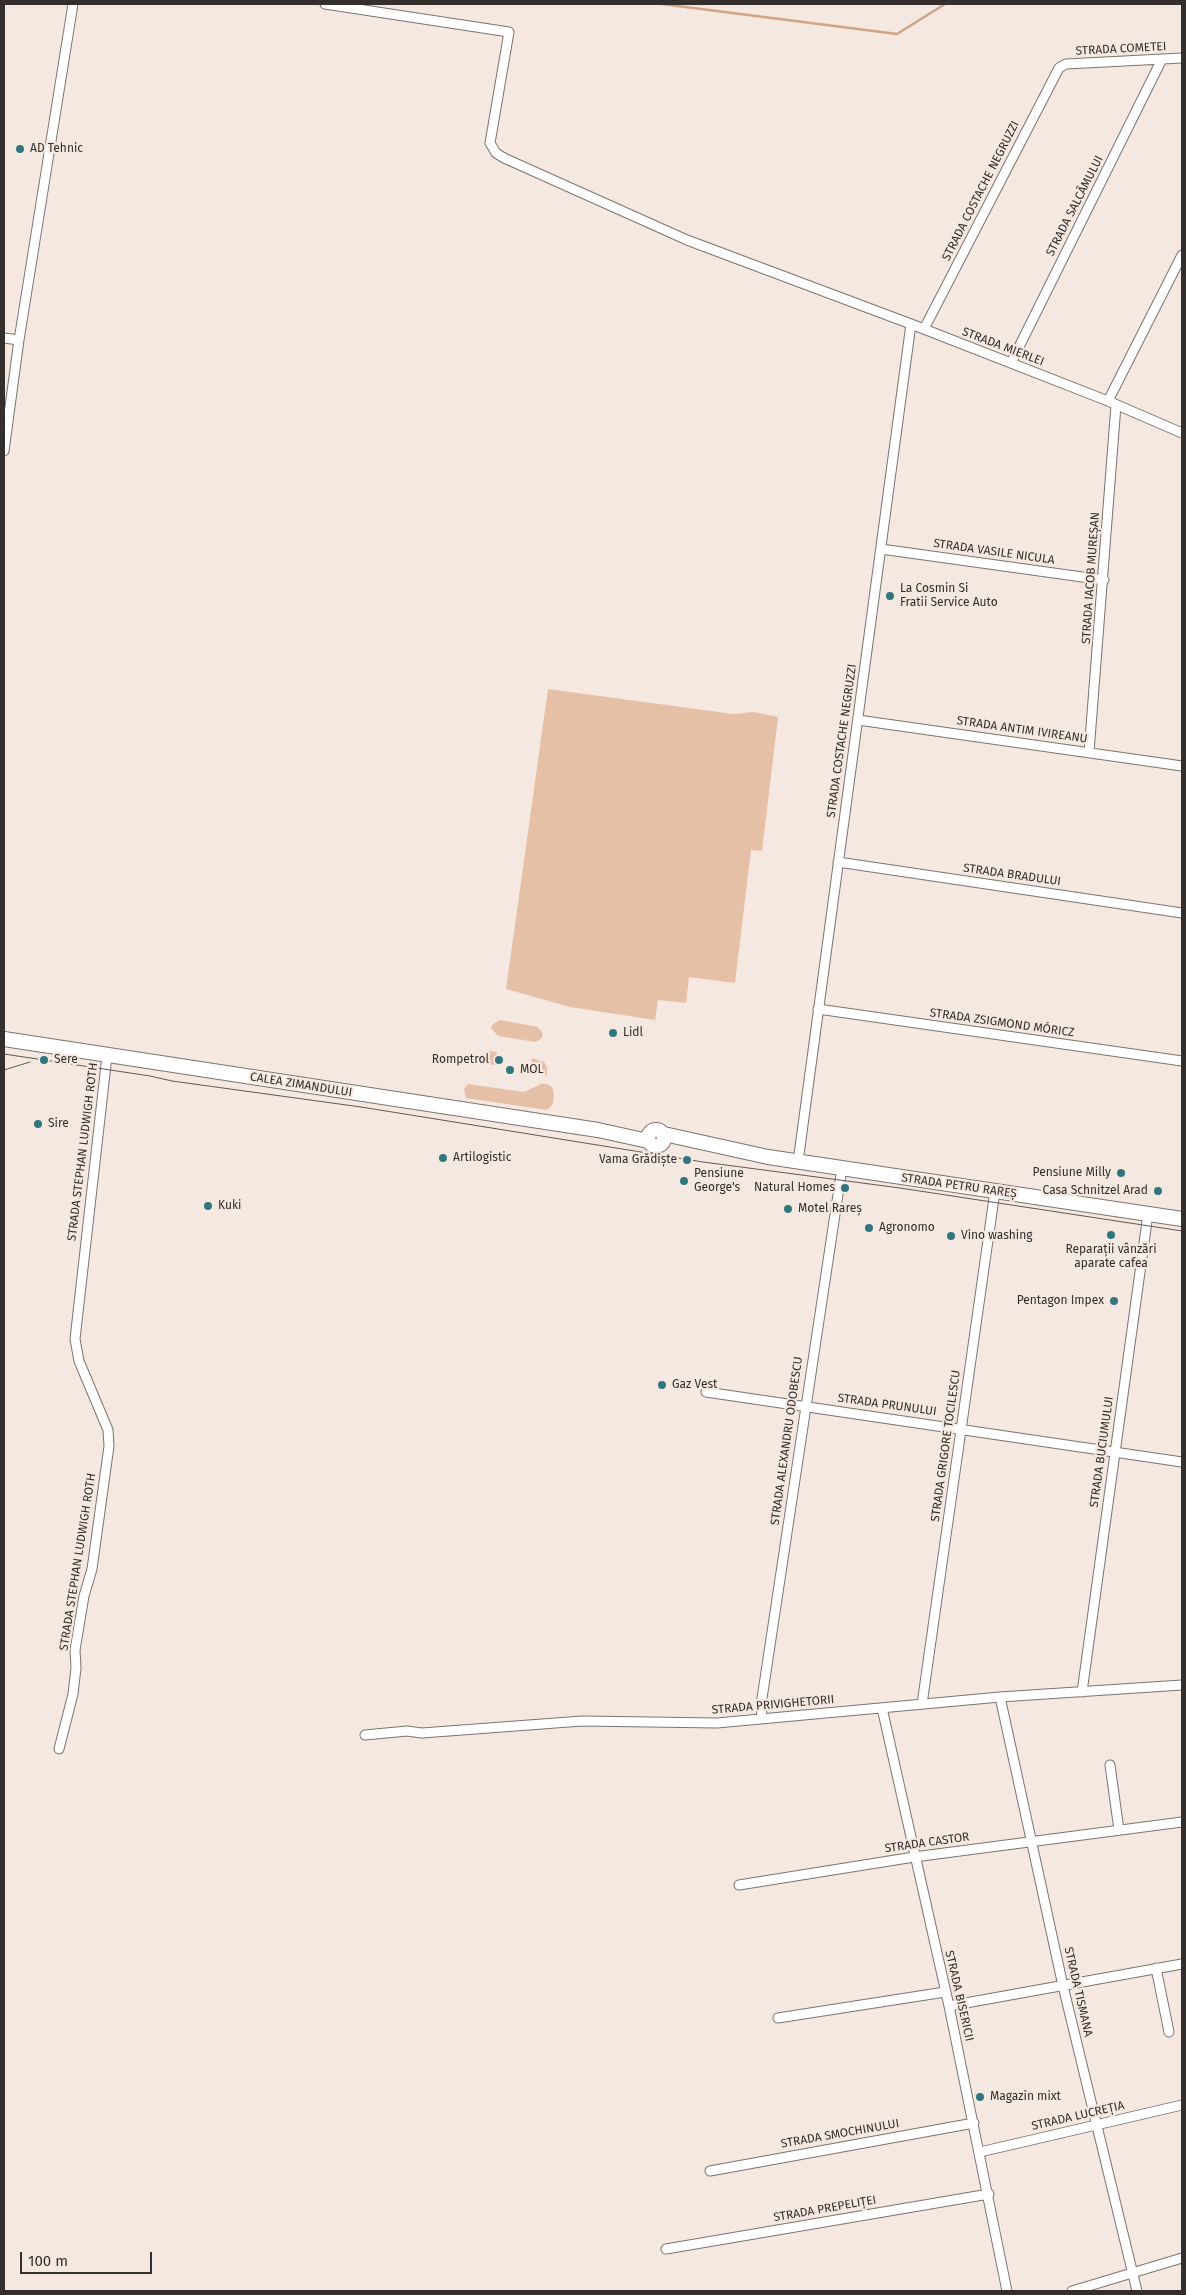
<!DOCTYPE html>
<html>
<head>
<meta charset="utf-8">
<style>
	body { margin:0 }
	#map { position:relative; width:1186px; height:2295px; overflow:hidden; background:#f4e8e0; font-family:"Fira Sans",sans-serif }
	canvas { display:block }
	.frame { position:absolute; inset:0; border:5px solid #342f2c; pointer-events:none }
	.scale { position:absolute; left:20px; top:2252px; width:132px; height:22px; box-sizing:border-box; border:2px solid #342f2c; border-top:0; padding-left:6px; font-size:15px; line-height:18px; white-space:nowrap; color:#342f2c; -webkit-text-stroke:4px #f4e8e0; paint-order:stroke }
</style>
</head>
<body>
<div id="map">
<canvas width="1186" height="2295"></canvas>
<div class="frame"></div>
<div class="scale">100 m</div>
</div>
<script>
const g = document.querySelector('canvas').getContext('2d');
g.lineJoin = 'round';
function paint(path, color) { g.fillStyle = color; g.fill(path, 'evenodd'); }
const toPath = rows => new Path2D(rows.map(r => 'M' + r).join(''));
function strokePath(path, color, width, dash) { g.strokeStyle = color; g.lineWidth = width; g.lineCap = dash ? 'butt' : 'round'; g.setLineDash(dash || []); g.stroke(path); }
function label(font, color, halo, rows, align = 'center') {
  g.font = font + ' "Fira Sans",sans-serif'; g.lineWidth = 4.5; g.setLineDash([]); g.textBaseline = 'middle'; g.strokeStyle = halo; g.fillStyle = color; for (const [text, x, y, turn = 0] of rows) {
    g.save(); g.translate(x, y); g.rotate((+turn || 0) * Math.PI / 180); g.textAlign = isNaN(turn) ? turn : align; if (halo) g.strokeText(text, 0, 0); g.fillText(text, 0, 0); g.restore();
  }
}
paint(toPath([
	[548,689,733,714,753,712,778,717,762,851,751,850,735,983,689,977,686,1003,658,1000,655,1020,570,1007,506,989],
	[500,1020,538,1027,543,1034,542,1038,536,1042,498,1036,491,1028,492,1025],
	[490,1051,497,1052,495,1065,478,1063],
	[532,1058,544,1062,547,1067,547,1075,531,1072],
	[468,1084,524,1092,541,1084,547,1084,552,1087,554,1094,553,1104,547,1110,466,1098,464,1089]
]), '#e5c0a7');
strokePath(toPath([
	[662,4,897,34,945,4]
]), '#d1a485', 2.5);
const street = toPath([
	[325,4,509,32,490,143,496,153,504,158,687,240,911,324,1108,401,1182,433],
	[924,329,1059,68,1066,64,1182,58],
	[4,338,19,340],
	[1011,363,1162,59],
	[1108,401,1182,255],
	[4,451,19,340,73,4],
	[881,549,1104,580],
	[858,720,1182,766],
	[1089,752,1116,405],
	[838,862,1182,913],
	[818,1009,1182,1061],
	[798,1162,911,324],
	[706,1392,1182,1462],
	[1082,1692,1148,1214],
	[1000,1697,1063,1986,1137,2291],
	[922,1704,995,1191],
	[882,1708,949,2006,1007,2291],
	[762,1718,761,1705,842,1168],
	[365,1735,407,1731,422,1733,582,1721,717,1723,1000,1697,1182,1685],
	[59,1749,73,1694,76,1668,75,1650,84,1596,92,1569,109,1446,108,1430,79,1361,75,1339,107,1056],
	[1110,1765,1119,1830],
	[739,1885,914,1857,1182,1822],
	[1156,1968,1169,2032],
	[949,2006,1182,1964],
	[778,2018,945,1992],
	[980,2152,1182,2105],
	[710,2171,974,2123],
	[666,2249,989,2194],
	[1072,2291,1182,2258]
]);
const primary = toPath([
	[4,1039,598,1130,648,1141],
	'648 1138a8 8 0 1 1 16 0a8 8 0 1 1-16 0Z',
	[664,1134,768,1157,1182,1219]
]);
strokePath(street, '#7e746d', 11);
strokePath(primary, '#7e746d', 16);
strokePath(street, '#fff', 9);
strokePath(primary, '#fff', 14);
strokePath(toPath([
	[4,1054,150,1076,172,1081,361,1107,703,1162,900,1188,1182,1231],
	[4,1070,30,1062]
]), '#5f5954', 1);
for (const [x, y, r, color] of [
	[20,149,5,"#2e777f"],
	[890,596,5,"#2e777f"],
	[613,1033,5,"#2e777f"],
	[44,1060,5,"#2e777f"],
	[499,1060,5,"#2e777f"],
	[510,1070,5,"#2e777f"],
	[38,1124,5,"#2e777f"],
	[443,1158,5,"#2e777f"],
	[687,1160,5,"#2e777f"],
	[1121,1173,5,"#2e777f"],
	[684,1181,5,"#2e777f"],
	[845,1188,5,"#2e777f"],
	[1158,1191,5,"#2e777f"],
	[208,1206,5,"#2e777f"],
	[788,1209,5,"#2e777f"],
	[869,1228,5,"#2e777f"],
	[1111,1235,5,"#2e777f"],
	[951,1236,5,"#2e777f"],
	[1114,1301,5,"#2e777f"],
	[662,1385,5,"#2e777f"],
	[980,2097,5,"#2e777f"]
]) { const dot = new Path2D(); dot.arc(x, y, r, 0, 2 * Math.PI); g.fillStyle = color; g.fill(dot); strokePath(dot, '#f4e8e0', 2); }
label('12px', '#342f2c', '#f4e8e0', [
	["STRADA COMETEI",1121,49,-3],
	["STRADA COSTACHE NEGRUZZI",981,191,-63],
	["STRADA SALCÂMULUI",1075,206,-63],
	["STRADA MIERLEI",1003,347,21],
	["STRADA VASILE NICULA",994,552,8],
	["STRADA IACOB MUREȘAN",1091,578,-86],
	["STRADA ANTIM IVIREANU",1022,730,8],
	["STRADA COSTACHE NEGRUZZI",842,741,-82],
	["STRADA BRADULUI",1012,875,8],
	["STRADA ZSIGMOND MÓRICZ",1002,1023,8],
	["CALEA ZIMANDULUI",301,1085,9],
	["STRADA STEPHAN LUDWIGH ROTH",83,1152,-83],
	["STRADA PETRU RAREȘ",959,1186,8],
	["STRADA PRUNULUI",887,1405,8],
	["STRADA ALEXANDRU ODOBESCU",787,1441,-82],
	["STRADA GRIGORE TOCILESCU",946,1446,-82],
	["STRADA BUCIUMULUI",1102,1452,-82],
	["STRADA STEPHAN LUDWIGH ROTH",78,1562,-81],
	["STRADA PRIVIGHETORII",773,1705,-5],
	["STRADA CASTOR",927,1843,-8],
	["STRADA TISMANA",1078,1992,77],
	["STRADA BISERICII",959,1996,77],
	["STRADA LUCREȚIA",1078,2116,-13],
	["STRADA SMOCHINULUI",840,2134,-10],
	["STRADA PREPELIȚEI",825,2209,-10]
]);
label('12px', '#342f2c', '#f4e8e0', [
	["AD Tehnic",30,149],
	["La Cosmin Si",900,589],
	["Fratii Service Auto",900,603],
	["Lidl",623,1033],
	["Sere",54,1060],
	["Rompetrol",489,1060,"right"],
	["MOL",520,1070],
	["Sire",48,1124],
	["Artilogistic",453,1158],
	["Vama Grădiște",677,1160,"right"],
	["Pensiune Milly",1111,1173,"right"],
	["Pensiune",694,1174],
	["George's",694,1188],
	["Natural Homes",835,1188,"right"],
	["Casa Schnitzel Arad",1148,1191,"right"],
	["Kuki",218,1206],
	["Motel Rareș",798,1209],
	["Agronomo",879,1228],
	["Vino washing",961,1236],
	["Reparații vânzări",1111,1250,"center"],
	["aparate cafea",1111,1264,"center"],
	["Pentagon Impex",1104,1301,"right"],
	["Gaz Vest",672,1385],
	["Magazin mixt",990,2097]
], 'left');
</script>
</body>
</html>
